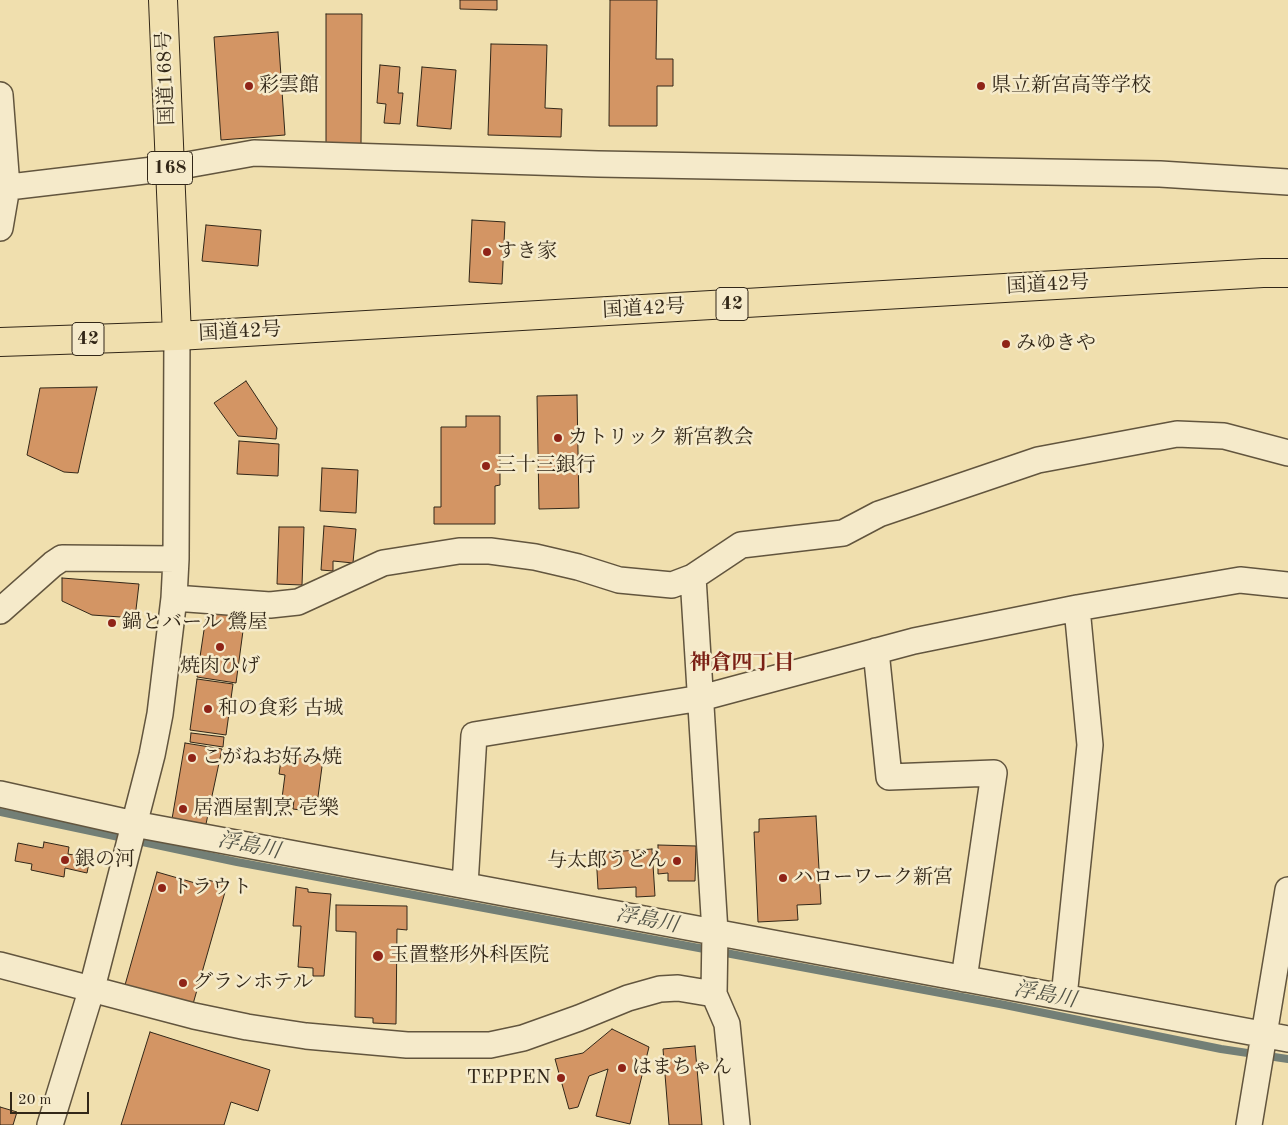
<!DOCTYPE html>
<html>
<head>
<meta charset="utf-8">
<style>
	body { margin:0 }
	#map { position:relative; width:1288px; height:1125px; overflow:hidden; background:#f0dfae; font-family:"Old Standard TT",serif }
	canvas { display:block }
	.scale { position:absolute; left:10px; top:1092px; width:79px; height:22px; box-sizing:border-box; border:2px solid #322718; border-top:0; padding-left:6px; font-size:15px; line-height:18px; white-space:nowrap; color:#322718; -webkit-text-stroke:4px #f5eaca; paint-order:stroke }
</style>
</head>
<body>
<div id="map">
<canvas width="1288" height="1125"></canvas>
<div class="scale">20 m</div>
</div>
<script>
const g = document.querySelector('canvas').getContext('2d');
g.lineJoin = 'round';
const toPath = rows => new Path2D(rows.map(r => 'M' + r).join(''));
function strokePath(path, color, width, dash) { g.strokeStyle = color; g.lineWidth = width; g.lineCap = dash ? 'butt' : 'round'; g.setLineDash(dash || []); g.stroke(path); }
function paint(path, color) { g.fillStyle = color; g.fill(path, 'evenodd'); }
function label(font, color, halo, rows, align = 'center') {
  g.font = font + ' "Old Standard TT","Noto Serif JP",serif'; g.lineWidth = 5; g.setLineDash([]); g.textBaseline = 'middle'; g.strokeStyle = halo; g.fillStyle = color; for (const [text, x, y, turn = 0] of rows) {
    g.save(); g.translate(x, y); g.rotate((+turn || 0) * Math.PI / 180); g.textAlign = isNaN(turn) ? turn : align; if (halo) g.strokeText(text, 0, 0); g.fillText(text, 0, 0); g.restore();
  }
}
strokePath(toPath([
	[0,812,237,862,1005,1005,1221,1049,1288,1059]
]), '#737f76', 8);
const building = toPath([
	[460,0,497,0,497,10,460,9,460,0],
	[610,0,657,0,656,59,673,59,673,86,657,86,657,126,609,126,610,0],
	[326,14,362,14,361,145,326,145,326,14],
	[278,32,285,135,221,140,214,37,278,32],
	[491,44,547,45,545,108,562,109,561,137,488,135,491,44],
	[380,65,400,67,398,93,403,93,400,124,384,123,386,104,377,103,380,65],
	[422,67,456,70,451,129,417,126,422,67],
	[472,220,505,222,502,284,469,282,472,220],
	[206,225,261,230,258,266,202,261,206,225],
	[246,381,277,428,276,439,238,436,214,403,246,381],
	[97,387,78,473,64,472,27,455,40,388,97,387],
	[577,395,579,508,539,509,537,396,577,395],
	[466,416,500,416,500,485,495,486,495,524,434,524,434,507,441,507,441,427,466,427,466,416],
	[239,441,279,444,278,476,237,474,239,441],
	[322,468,358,470,356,513,320,511,322,468],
	[324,526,356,529,353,563,333,561,333,571,321,570,324,526],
	[279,527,304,527,302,585,277,584,279,527],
	[62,578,139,584,135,618,92,615,62,601,62,578],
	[207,610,245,616,236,683,197,677,207,610],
	[197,679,233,684,226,735,190,730,197,679],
	[191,733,224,737,223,747,190,742,191,733],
	[185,743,222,749,206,824,172,819,185,743],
	[282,753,323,759,316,812,293,809,294,800,282,798,285,775,279,774,282,753],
	[816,816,821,904,797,905,798,920,758,922,754,832,759,832,759,819,816,816],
	[44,842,69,847,68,854,90,858,87,873,65,868,64,877,31,870,32,864,15,861,18,843,43,848,44,842],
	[658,845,696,846,695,881,668,881,668,873,658,874,658,845],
	[652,849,655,896,636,897,636,887,598,889,596,853,652,849],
	[157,872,202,885,204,879,227,885,193,1004,125,985,157,872],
	[296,887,308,889,308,892,331,894,324,976,313,976,313,968,298,967,301,926,293,926,296,887],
	[336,905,407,906,407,930,397,929,396,1024,373,1023,373,1018,355,1017,356,932,336,931,336,905],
	[612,1029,649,1047,630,1124,596,1116,608,1069,589,1076,578,1107,569,1109,555,1059,583,1053,612,1029],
	[150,1032,270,1070,258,1111,231,1102,224,1125,121,1125,150,1032],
	[695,1046,702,1125,669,1125,663,1049,695,1046],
	[0,1107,17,1112,13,1125,0,1125,0,1107]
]);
paint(building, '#d39564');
strokePath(building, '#322718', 1);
const minor = toPath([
	[0,95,7,187,0,228],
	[0,188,170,168,254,153,598,164,1160,174,1288,182],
	[693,577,715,932,714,994,727,1024,737,1125],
	[174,598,270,605,298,602,383,563,459,551,490,551,535,557,578,567,619,580,672,585,693,577,741,545,843,533,879,514,1038,460,1177,434,1224,436,1288,453],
	[0,611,53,564,62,558,176,559],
	[876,651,889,777,994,773,964,979],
	[0,794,134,824,1288,1039],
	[465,885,474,735,701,698,914,641,1077,608,1240,580,1288,585],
	[0,965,194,1016,247,1027,306,1036,407,1045,490,1045,523,1038,579,1018,628,998,660,989,678,988,714,994],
	[1064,997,1090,745,1077,608],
	[50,1125,92,988,152,755,160,714,174,598,176,559,177,336],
	[1249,1125,1288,890]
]);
const highway = toPath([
	[163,0,177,336],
	[0,342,177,336,1263,273,1288,273]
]);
strokePath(minor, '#62553e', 28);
strokePath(highway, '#322718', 30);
strokePath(minor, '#f5eaca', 25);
strokePath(highway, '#f0dfae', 28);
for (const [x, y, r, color] of [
	[249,86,5,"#8f2418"],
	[981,86,5,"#8f2418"],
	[487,252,5,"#8f2418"],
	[1006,344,5,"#8f2418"],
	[558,438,5,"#8f2418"],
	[486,466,5,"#8f2418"],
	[112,623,5,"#8f2418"],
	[220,647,5,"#8f2418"],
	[208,709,5,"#8f2418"],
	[192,758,5,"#8f2418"],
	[183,809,5,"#8f2418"],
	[65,860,5,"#8f2418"],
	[677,861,5,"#8f2418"],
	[783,878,5,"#8f2418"],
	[162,888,5,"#8f2418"],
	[378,956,6,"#8f2418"],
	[183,983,5,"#8f2418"],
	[622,1068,5,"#8f2418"],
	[561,1078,5,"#8f2418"]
]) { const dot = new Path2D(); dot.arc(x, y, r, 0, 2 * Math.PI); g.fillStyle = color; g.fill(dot); strokePath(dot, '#f5eaca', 2); }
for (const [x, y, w] of [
	[170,168,45],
	[732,304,32],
	[88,339,32]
]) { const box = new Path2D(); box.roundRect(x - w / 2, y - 16.5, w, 33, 4); g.fillStyle = '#f5eaca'; g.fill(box); strokePath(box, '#322718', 1); }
label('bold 19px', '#322718', null, [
	["168",170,168],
	["42",732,304],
	["42",88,339]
]);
label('20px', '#322718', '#f5eaca', [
	["国道168号",166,78,-92],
	["国道42号",1048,285,-3],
	["国道42号",644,309,-3],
	["国道42号",240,332,-3]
]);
label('20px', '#322718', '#f5eaca', [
	["彩雲館",259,86],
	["県立新宮高等学校",991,86],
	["すき家",497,252],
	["みゆきや",1016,344],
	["カトリック 新宮教会",568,438],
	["三十三銀行",496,466],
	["鍋とバール 鶯屋",122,623],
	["焼肉ひげ",220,667,"center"],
	["和の食彩 古城",218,709],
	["こがねお好み焼",202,758],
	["居酒屋割烹 壱樂",193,809],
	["銀の河",75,860],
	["与太郎うどん",667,861,"right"],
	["ハローワーク新宮",793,878],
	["トラウト",172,888],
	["玉置整形外科医院",389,956],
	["グランホテル",193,983],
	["はまちゃん",632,1068],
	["TEPPEN",551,1078,"right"]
], 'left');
label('bold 21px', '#7a1f14', '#f5eaca', [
	["神倉四丁目",742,663]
]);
label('italic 21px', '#525347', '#f5eaca', [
	["浮島川",249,846,11],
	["浮島川",647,920,11],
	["浮島川",1045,995,11]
]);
</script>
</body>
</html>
